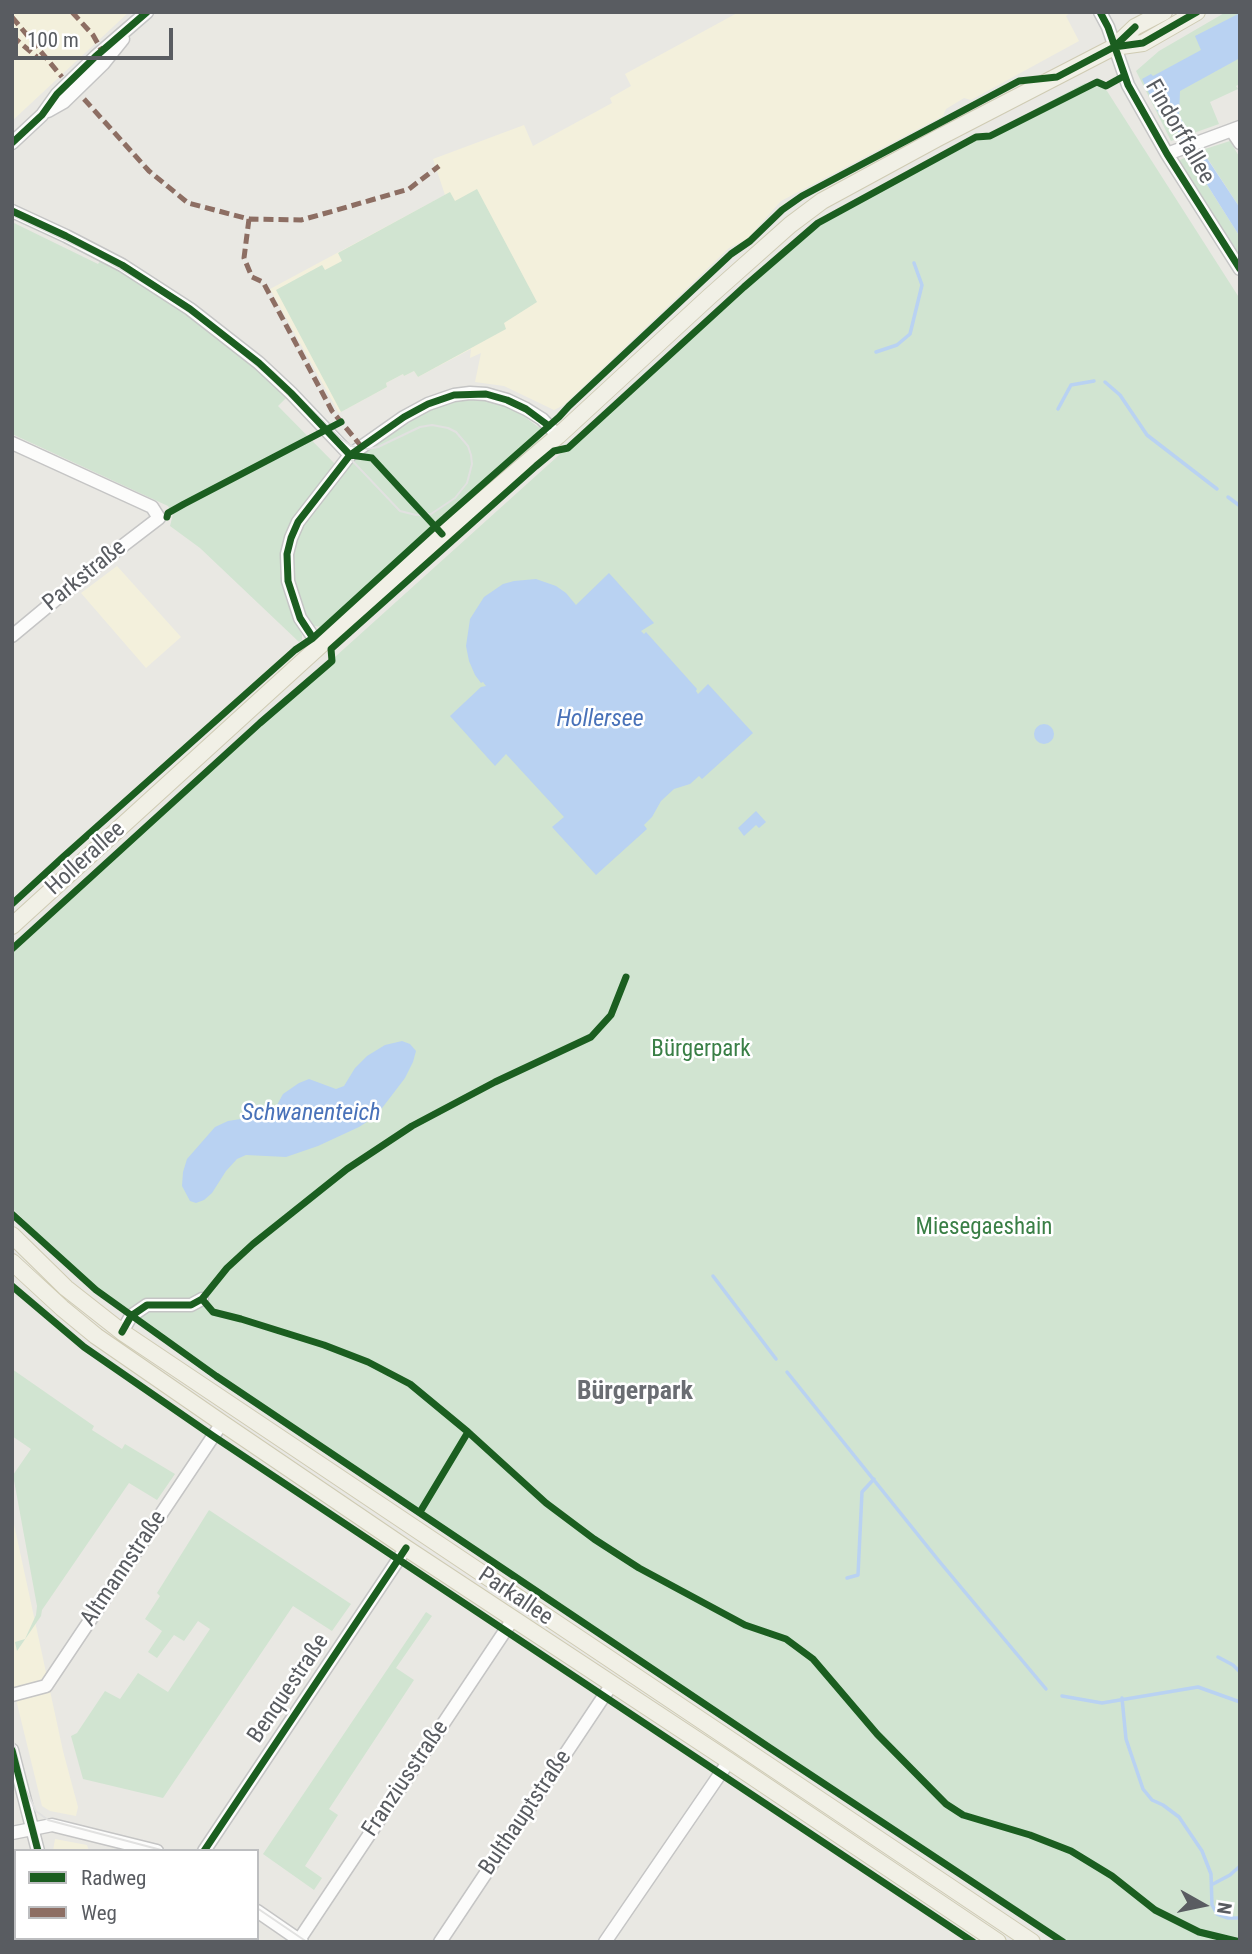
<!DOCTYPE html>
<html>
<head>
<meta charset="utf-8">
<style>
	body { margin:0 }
	#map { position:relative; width:1252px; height:1954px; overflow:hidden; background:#e9e8e3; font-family:"Roboto Condensed",sans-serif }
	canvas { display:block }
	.frame { position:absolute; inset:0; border:14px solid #595c61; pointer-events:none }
	.legend { position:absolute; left:14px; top:1849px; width:245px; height:91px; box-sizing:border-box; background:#fff; border:2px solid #bdbec0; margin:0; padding:9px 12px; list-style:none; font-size:21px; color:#595c61 }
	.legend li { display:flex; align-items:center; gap:14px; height:35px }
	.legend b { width:35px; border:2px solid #bdbec0 }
	.north { position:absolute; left:1168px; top:1870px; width:70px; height:70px; -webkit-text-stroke:5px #fff; paint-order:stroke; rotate:99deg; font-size:19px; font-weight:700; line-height:28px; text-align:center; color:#595c61 }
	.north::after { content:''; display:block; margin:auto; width:24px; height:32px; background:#595c61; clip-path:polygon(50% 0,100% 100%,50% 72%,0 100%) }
	.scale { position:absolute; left:14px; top:28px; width:159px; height:32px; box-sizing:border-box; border:4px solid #595c61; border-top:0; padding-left:9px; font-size:21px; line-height:24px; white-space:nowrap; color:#595c61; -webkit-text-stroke:5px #fff; paint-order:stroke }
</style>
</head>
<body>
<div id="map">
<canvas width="1252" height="1954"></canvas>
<div class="frame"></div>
<ul class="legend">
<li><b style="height:9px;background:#1b5e20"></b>Radweg</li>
<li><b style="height:9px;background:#8d6e63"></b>Weg</li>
</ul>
<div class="north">N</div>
<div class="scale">100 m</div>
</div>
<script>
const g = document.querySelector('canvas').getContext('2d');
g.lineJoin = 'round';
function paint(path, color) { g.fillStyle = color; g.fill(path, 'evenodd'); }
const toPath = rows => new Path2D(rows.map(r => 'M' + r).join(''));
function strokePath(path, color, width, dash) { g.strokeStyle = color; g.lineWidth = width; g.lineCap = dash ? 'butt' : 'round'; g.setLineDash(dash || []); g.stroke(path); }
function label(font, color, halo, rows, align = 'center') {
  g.font = font + ' "Roboto Condensed",sans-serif'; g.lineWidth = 5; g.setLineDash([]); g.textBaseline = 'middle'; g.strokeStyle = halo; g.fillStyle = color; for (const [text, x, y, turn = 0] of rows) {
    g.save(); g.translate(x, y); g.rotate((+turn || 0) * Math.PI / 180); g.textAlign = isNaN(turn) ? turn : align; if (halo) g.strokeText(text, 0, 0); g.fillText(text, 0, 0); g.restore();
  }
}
paint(toPath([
	[12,12,129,12,12,121],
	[739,12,1071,12,1066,16,1079,41,971,100,964,98,946,109,943,116,781,201,747,239,729,248,564,405,554,410,504,386,475,382,481,353,470,358,471,349,418,377,414,371,404,376,403,374,386,383,387,387,339,413,270,289,445,195,433,159,524,125,533,146,612,103,610,98,631,86,625,74],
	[117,566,181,637,146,668,81,593],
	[12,1515,63,1751,78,1807,76,1816,50,1811,42,1806,12,1683],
	[55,1839,87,1845,89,1851,53,1851]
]), '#f3f0dc');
paint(toPath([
	[1226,12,1240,12,1240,84,1236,86,1238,89,1210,102,1219,124,1171,141,1136,71,1159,51],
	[1085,83,1099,85,1107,91,1240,299,1240,1942,1067,1942,636,1657,139,1323,76,1271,12,1208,12,948,811,228],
	[1230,141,1240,158,1240,208,1202,150],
	[1189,156,1240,237,1240,260,1178,161],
	[477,189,537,302,504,323,506,329,418,377,414,371,404,376,403,374,386,383,387,387,341,412,276,290,322,265,325,270,342,261,338,253,450,192,455,201],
	[12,222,98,264,101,260,154,292,218,337,288,396,278,406,336,465,298,512,284,549,280,573,286,599,302,635,302,640,299,642,200,548,170,526,173,514,168,506,12,434],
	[467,398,492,399,514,409,541,429,542,436,537,443,331,628,314,626,304,611,296,589,291,565,295,537,314,505,348,466,391,431,423,412,445,403],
	[12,1369,94,1426,92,1430,122,1449,125,1444,175,1474,157,1500,129,1483,42,1610,41,1616,17,1651,15,1642,25,1639,36,1615,37,1606,13,1475,31,1449,12,1436],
	[209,1510,351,1604,332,1631,293,1606,163,1798,83,1779,71,1736,77,1733,105,1691,120,1699,138,1673,168,1692,210,1629,198,1621,184,1641,174,1635,157,1658,148,1652,162,1631,145,1619,160,1596,157,1593],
	[426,1612,432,1616,396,1668,414,1680,329,1809,338,1815,305,1866,322,1878,314,1890,263,1854]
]), '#d1e4d1');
paint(toPath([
	[1240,13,1240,58,1180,91,1179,116,1240,208,1240,237,1189,156,1172,120,1161,118,1142,79,1151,74,1153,76,1201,50,1195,36],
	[609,573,654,623,641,631,644,634,646,632,697,689,696,691,698,694,708,684,753,733,702,779,699,776,690,784,674,789,661,801,652,817,644,825,647,829,596,875,552,827,564,817,506,754,495,766,450,716,481,687,486,686,483,682,481,683,475,675,469,661,466,646,470,619,484,597,503,584,514,581,536,579,556,586,566,593,576,605],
	'1034 734a10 10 0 1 1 20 0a10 10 0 1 1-20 0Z',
	[756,811,766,822,759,828,756,825,744,836,738,828],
	[402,1041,410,1044,416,1051,413,1062,405,1078,376,1116,359,1127,318,1146,286,1157,246,1155,237,1159,226,1171,212,1193,204,1200,196,1203,190,1201,182,1186,183,1172,187,1159,215,1127,228,1121,272,1114,283,1094,299,1083,309,1079,336,1089,344,1086,355,1068,367,1056,385,1045]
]), '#b9d2f2');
strokePath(toPath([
	[876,352,897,345,910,334,922,285,914,263],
	[1105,382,1120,395,1147,435,1217,489],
	[1058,409,1071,385,1094,381],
	[1228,497,1240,506],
	[713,1276,776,1359],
	[787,1372,939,1561,1046,1689],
	[847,1578,858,1575,862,1492,874,1479],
	[1218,1657,1233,1665,1240,1672],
	[1062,1696,1102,1703,1198,1687,1240,1702],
	[1122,1698,1126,1739,1143,1789,1152,1800,1163,1805,1179,1817,1202,1851,1211,1874,1212,1905,1217,1914,1228,1918,1240,1918],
	[1213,1884,1230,1875,1240,1866]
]), '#b9d2f2', 3.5);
const minor = toPath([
	[1100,12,1108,27,1128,85,1167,154,1240,269],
	[48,111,64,102,103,64,123,39],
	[1232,131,1240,143],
	[12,143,42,115,57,94,95,57,147,12],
	[1167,154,1240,127],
	[12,211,66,236,122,265,190,309,259,363,291,393,350,455],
	[12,443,152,507,159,518,95,567,12,636],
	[320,647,300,618,288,581,287,554,291,538,298,522,350,455,404,417,428,404,454,395,470,393,486,394,507,400,526,409,542,419,558,436],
	[122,1332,131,1316,147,1305,191,1305,202,1299],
	[12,1695,46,1686,222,1423],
	[12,1750,38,1851],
	[12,1833,52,1825,157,1851],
	[204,1851,406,1548],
	[257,1911,302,1942],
	[62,1938,63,1942],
	[299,1940,513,1619],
	[144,1942,146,1938],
	[440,1942,612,1684],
	[605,1942,729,1761]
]);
const major = toPath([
	[1114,47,1143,43,1197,12],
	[12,926,446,531,558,436,709,297,790,225,822,201,938,138,1114,47,1135,27,1164,12],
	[12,1235,66,1288,122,1332,1032,1942],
	[12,1262,62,1308,96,1336,222,1423,406,1548,729,1761,998,1942]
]);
strokePath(minor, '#c5c5c5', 15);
strokePath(major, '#cfcbb3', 18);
strokePath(minor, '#fcfcfb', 12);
strokePath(major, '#f1f0e6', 16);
strokePath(toPath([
	[12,208,99,250,184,302,272,371,339,437,351,446,368,449,378,447,420,427,432,425,448,428,456,432,468,446,471,455,472,464,467,483,455,498,431,514,416,515,400,511,307,413,268,375,216,331,163,294,95,254,12,215],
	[12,1736,41,1851],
	[24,1786,36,1811,48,1820,165,1851],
	[257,1908,307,1942],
	[65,1938,66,1942]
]), '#e1e1e0', 2);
strokePath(toPath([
	[72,12,93,35,102,51],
	[12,17,62,77],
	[12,36,37,57],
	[84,99,149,171,188,203,249,219,301,220,337,210,409,189,439,166],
	[249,219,244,258,252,277,263,282,332,411,361,446]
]), '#8d6e63', 5, [10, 5]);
strokePath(toPath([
	[1100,12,1108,27,1128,85,1167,154,1240,269],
	[1114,47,1143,43,1197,12],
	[12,143,42,115,57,94,95,57,147,12],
	[12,211,66,236,122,265,190,309,259,363,291,393,350,455],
	[350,455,372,458,442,534],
	[167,517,168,513,184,504,341,422],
	[313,638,300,618,288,581,287,554,291,538,298,522,350,455,404,417,428,404,454,395,486,394,507,400,526,409,549,426],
	[12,904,63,857,295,650,313,638,439,523,559,417,569,406,731,254,750,241,782,210,802,196,1019,81,1057,77,1114,47,1135,27],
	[12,949,260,723,332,661,331,649,536,466,554,451,568,448,744,287,818,223,976,137,990,136,1097,82,1106,86,1124,76],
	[12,1214,96,1290,216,1376,770,1748,1063,1942],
	[12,1286,84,1347,213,1436,973,1942],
	[202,1299,213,1312,241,1319,324,1345,368,1362,410,1384,468,1432,546,1503,594,1539,639,1568,745,1625,786,1639,813,1659,877,1734,946,1804,963,1815,1030,1835,1071,1851,1112,1876,1155,1910,1199,1932,1240,1942],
	[122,1332,131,1316,147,1305,191,1305,202,1299,227,1268,253,1244,347,1169,412,1126,495,1082,591,1037,611,1015,626,977],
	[420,1512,468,1432],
	[12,1750,38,1851],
	[204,1851,406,1548]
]), '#1b5e20', 7);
label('23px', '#595c61', '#fff', [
	["Findorffallee",1179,132,60],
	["Parkstraße",85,576,-39],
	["Hollerallee",86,859,-42],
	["Altmannstraße",124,1569,-56],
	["Parkallee",515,1597,34],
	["Benquestraße",289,1689,-56],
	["Franziusstraße",406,1779,-56],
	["Bulthauptstraße",526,1813,-56]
]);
label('23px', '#3a7f46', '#fff', [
	["Bürgerpark",701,1050],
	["Miesegaeshain",984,1228]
]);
label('italic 24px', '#4972b9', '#fff', [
	["Hollersee",600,720],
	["Schwanenteich",311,1114]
]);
label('bold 26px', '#6a6d72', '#fff', [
	["Bürgerpark",635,1392]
]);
</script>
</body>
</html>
